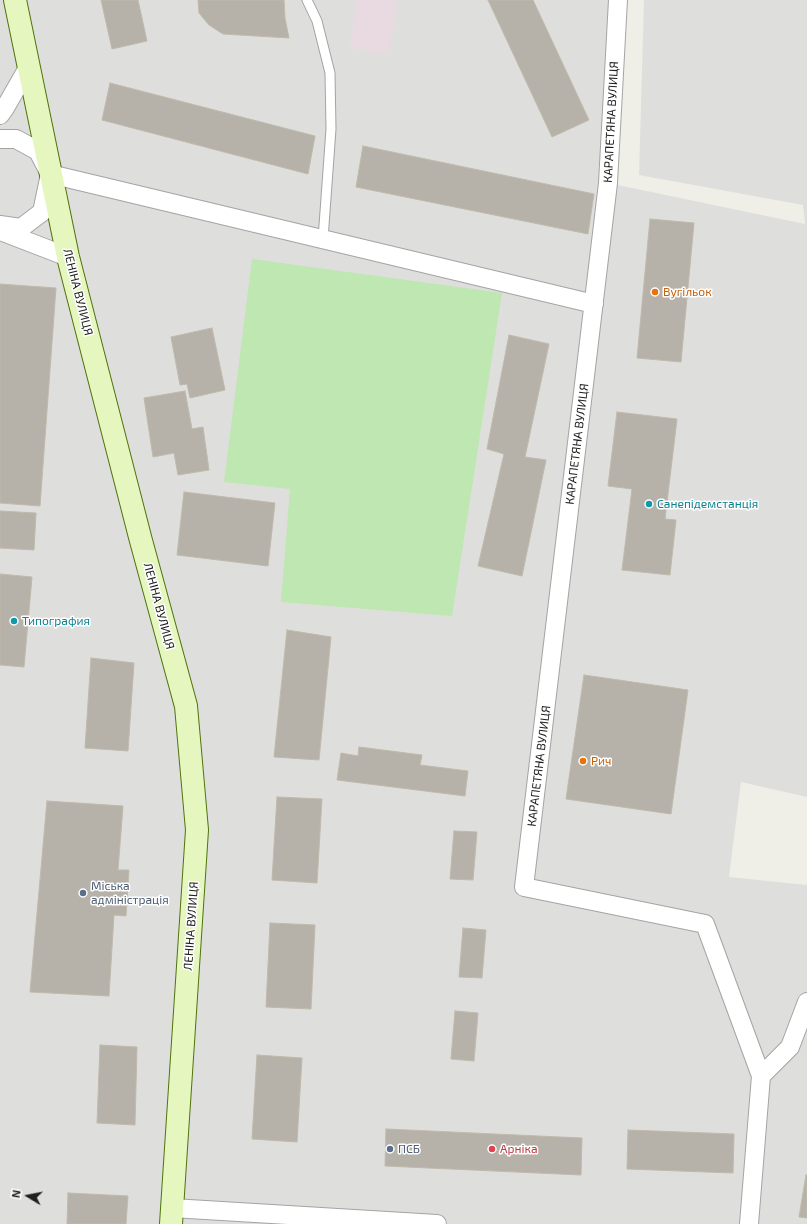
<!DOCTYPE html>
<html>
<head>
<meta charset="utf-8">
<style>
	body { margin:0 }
	#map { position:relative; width:807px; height:1224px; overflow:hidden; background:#f0efe7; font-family:"Exo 2",sans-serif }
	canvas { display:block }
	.north { position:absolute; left:8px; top:1176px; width:40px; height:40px; -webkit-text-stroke:3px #fff; paint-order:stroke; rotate:280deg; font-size:11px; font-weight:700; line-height:16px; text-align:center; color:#202020 }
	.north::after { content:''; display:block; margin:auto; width:14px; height:18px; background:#202020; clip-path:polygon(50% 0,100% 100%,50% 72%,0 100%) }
</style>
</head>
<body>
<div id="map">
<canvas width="807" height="1224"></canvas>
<div class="north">N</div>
</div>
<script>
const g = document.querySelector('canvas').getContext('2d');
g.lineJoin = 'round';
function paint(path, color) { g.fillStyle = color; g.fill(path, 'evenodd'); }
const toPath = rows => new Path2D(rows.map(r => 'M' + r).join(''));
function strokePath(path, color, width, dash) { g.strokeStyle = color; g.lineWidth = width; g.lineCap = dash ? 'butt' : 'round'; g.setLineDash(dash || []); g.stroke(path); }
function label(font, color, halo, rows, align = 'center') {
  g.font = font + ' "Exo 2",sans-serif'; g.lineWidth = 3; g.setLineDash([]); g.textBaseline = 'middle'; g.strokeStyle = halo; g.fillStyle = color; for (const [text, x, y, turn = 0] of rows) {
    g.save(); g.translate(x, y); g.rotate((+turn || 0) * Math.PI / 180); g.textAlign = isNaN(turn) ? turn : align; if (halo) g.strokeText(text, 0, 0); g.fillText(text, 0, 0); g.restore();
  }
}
paint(toPath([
	[0,0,620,0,608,183,805,224,803,205,639,175,644,0,807,0,807,797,741,782,729,877,807,885,807,1224,0,1224]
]), '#dededd');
paint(toPath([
	[357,0,397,0,389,54,350,48]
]), '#e9dae2');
paint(toPath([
	[252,259,502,293,452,616,281,602,290,489,224,482]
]), '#bee7b1');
const building = toPath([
	[101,0,138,0,147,41,112,49,101,0],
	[198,0,284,0,285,18,289,38,223,34,209,25,199,13,198,0],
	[488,0,533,0,589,120,552,137,488,0],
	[110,83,315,136,308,174,102,120,110,83],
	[363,146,594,194,588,234,356,187,363,146],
	[650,219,694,223,681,362,637,358,650,219],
	[0,284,56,288,40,506,0,503,0,284],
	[212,328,225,390,190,398,187,384,180,385,171,337,212,328],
	[509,335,549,344,525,457,546,460,522,576,478,566,504,454,487,449,509,335],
	[185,391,192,429,203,427,209,470,178,475,174,453,153,457,144,398,185,391],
	[617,412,677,419,665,519,676,520,670,575,622,570,632,489,608,486,617,412],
	[184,492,275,503,268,566,177,555,184,492],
	[0,511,36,513,34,550,0,548,0,511],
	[0,574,32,577,24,667,0,665,0,574],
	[287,630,331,637,319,760,274,757,287,630],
	[91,658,134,663,128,751,85,748,91,658],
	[584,675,688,690,671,814,566,799,584,675],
	[359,747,422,755,420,765,468,771,465,796,337,780,341,753,358,756,359,747],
	[277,797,322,799,317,883,272,880,277,797],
	[47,801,123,806,118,870,129,870,126,916,114,915,109,996,30,992,47,801],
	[454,831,477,832,473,880,450,879,454,831],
	[270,923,315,925,311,1009,266,1007,270,923],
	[463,928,486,930,482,978,459,977,463,928],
	[455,1011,478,1013,474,1061,451,1059,455,1011],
	[100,1045,137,1047,135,1125,97,1123,100,1045],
	[257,1055,302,1058,297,1142,252,1139,257,1055],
	[386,1129,582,1138,581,1175,385,1166,386,1129],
	[628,1130,734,1134,733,1173,627,1169,628,1130],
	[806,1175,807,1175,807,1218,799,1217,806,1175],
	[68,1193,128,1196,126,1224,67,1224,68,1193]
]);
paint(building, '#b6b2aa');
strokePath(building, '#c1baaa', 1);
const service = toPath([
	[307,0,317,21,330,73,331,129,323,239]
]);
const minor = toPath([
	[618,0,608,183,524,887,705,924,761,1076,749,1224],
	[0,115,5,108,29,66],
	[0,139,16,139,38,151,50,174,42,212,21,228,0,225],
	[50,174,594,304],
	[3,232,68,257],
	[761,1076,790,1047,807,1002],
	[172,1208,437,1224]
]);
const secondary = toPath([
	[15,0,68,257,140,537,186,706,197,830,171,1224]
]);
strokePath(service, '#a4a4a4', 11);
strokePath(minor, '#a4a4a4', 20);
strokePath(secondary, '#4f730b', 24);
strokePath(service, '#fff', 9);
strokePath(minor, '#fff', 18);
strokePath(secondary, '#e6f6bf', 22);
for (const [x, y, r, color] of [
	[655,292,4,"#e8710a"],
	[649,504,4,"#0f9aa8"],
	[14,621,4,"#0f9aa8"],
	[583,761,4,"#e8710a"],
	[83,893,4,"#5c6f8a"],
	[390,1149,4,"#5c6f8a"],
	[492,1149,4,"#e0444e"]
]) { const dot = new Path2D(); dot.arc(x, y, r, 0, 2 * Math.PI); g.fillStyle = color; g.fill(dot); strokePath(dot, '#fff', 1.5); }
label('12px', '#202020', '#fff', [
	["КАРАПЕТЯНА ВУЛИЦЯ",611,122,-87],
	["ЛЕНІНА ВУЛИЦЯ",78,292,76],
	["КАРАПЕТЯНА ВУЛИЦЯ",577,444,-83],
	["ЛЕНІНА ВУЛИЦЯ",159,606,75],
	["КАРАПЕТЯНА ВУЛИЦЯ",539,766,-83],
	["ЛЕНІНА ВУЛИЦЯ",191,926,-86]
]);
label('12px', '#c56008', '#fff', [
	["Вугільок",663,292],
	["Рич",591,761]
], 'left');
label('12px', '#0d838f', '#fff', [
	["Санепідемстанція",657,504],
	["Типография",22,621]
], 'left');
label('12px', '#4e5e75', '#fff', [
	["Міська",91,886],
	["адміністрація",91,900],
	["ПСБ",398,1149]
], 'left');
label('12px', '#be3a42', '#fff', [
	["Арніка",500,1149]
], 'left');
</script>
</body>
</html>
